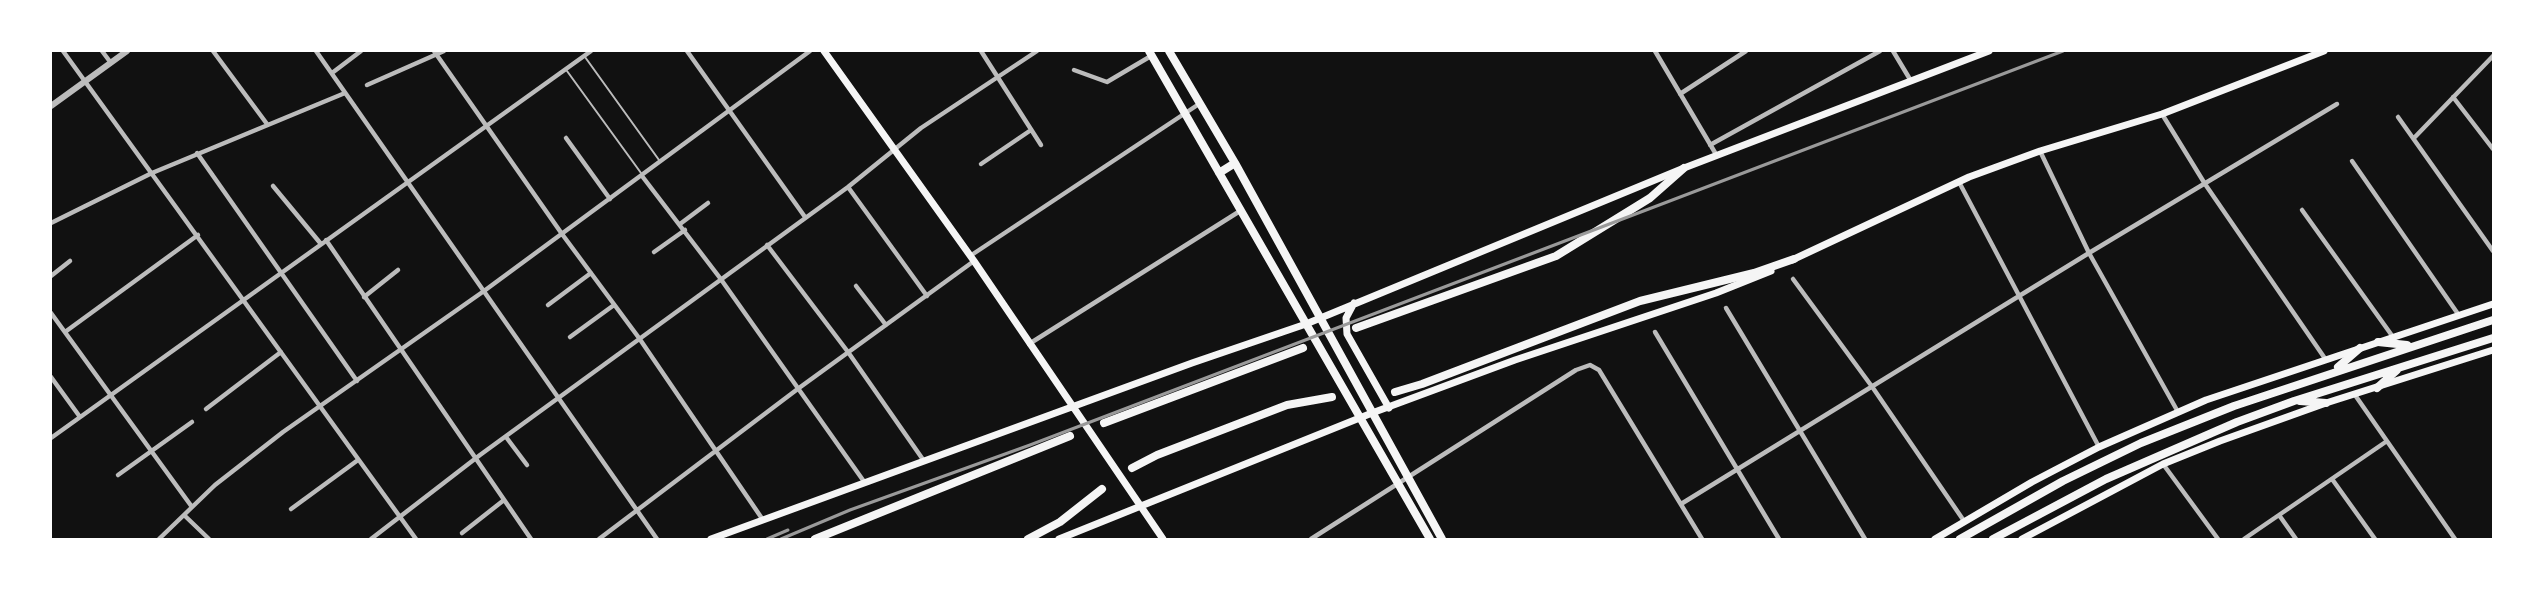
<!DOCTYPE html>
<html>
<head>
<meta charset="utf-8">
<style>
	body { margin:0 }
	#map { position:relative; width:2544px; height:590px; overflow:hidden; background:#111; font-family:Karla,sans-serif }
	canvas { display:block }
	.frame { position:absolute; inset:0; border:52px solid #fff; pointer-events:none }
</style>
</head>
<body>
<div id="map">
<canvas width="2544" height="590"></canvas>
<div class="frame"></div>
</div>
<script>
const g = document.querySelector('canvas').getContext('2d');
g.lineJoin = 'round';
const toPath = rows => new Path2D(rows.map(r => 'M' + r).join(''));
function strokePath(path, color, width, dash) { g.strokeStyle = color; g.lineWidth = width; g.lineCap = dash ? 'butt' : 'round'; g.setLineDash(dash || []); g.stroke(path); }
strokePath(toPath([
	[585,57,659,160],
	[567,71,641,173]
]), '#bcbcbc', 2);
strokePath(toPath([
	[63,51,416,539],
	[102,51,111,63],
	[213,51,267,124],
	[316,51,657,539],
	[434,51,562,234,639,338,763,520],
	[687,51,805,217],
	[981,51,1041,145],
	[1655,51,1717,156],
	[1893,51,1911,81],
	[1074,70,1107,82,1151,56],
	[332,73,361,51],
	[367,85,444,51],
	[1680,94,1746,51],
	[2453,97,2493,149],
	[2162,114,2205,184,2326,360],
	[2398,117,2493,251],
	[566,138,610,199],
	[2414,138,2493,56],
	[1710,145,1880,51],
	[2040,151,2089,253,2178,412],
	[197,153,357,381],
	[2352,161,2458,314],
	[981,164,1031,130],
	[642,176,720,278,865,483],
	[1959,182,2099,447],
	[273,186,321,244],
	[848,187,927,296],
	[2302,210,2393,337],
	[51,223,152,173,345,93],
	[680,224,708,203],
	[326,240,531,539],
	[767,245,848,352,924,461],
	[654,252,685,230],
	[970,256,1199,104],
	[51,276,70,261],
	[1793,279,1873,388,1964,521],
	[856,286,886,325],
	[364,297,398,270],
	[548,305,591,273],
	[1726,308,1865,539],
	[51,313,192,507],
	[65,332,198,235],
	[1655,332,1779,539],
	[570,337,614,305],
	[1029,344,1240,211],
	[51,377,80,417],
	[2355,395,2455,539],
	[206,409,281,352],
	[506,437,527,465],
	[51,438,591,51],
	[2163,464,2218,539],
	[118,475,192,422],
	[2332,479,2375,539],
	[1681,504,2089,253,2337,104],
	[291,509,358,460],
	[184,515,209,539],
	[2279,515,2296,539],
	[462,533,504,500],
	[159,539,215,485,283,432,484,291,810,51],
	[371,539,480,455,848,187,921,128,1037,51],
	[599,539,799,388,974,261],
	[1311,539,1576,370,1590,365,1599,370,1702,539],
	[2244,539,2387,441]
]), '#bcbcbc', 4.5);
strokePath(toPath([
	[51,106,127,51]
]), '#bcbcbc', 6);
strokePath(toPath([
	[824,51,974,261,1163,539],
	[1792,260,1969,177,2040,151,2162,114,2324,51],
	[1354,303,1346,318,1347,334,1389,408],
	[711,539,1192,363,1306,324,1684,168,1989,51],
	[1059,539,1372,413,1515,360,1716,293,1771,271],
	[1935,539,2032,482,2099,447,2206,400,2493,304],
	[2022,539,2163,464,2220,441,2326,403,2493,350]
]), '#f5f5f5', 7);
strokePath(toPath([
	[1149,51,1430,539],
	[1169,51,1235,163,1442,539],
	[1219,173,1235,163]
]), '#f5f5f5', 8);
strokePath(toPath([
	[1356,328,1556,256,1650,198,1684,168],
	[2378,342,2407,345],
	[2338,367,2360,348],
	[2377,388,2397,370],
	[1395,392,1422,384,1640,301,1754,273,1794,259],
	[2300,401,2326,403],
	[1104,423,1303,348],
	[1132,468,1157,455,1287,405,1332,397],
	[815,539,1070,436],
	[1028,539,1060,522,1102,489],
	[1960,539,2063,481,2141,443,2234,406,2493,320],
	[1993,539,2106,479,2237,422,2294,401,2493,338]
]), '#f5f5f5', 8);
strokePath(toPath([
	[767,539,788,530],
	[781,539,850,510,1030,445,2063,51]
]), '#9a9a9a', 3);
</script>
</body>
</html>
